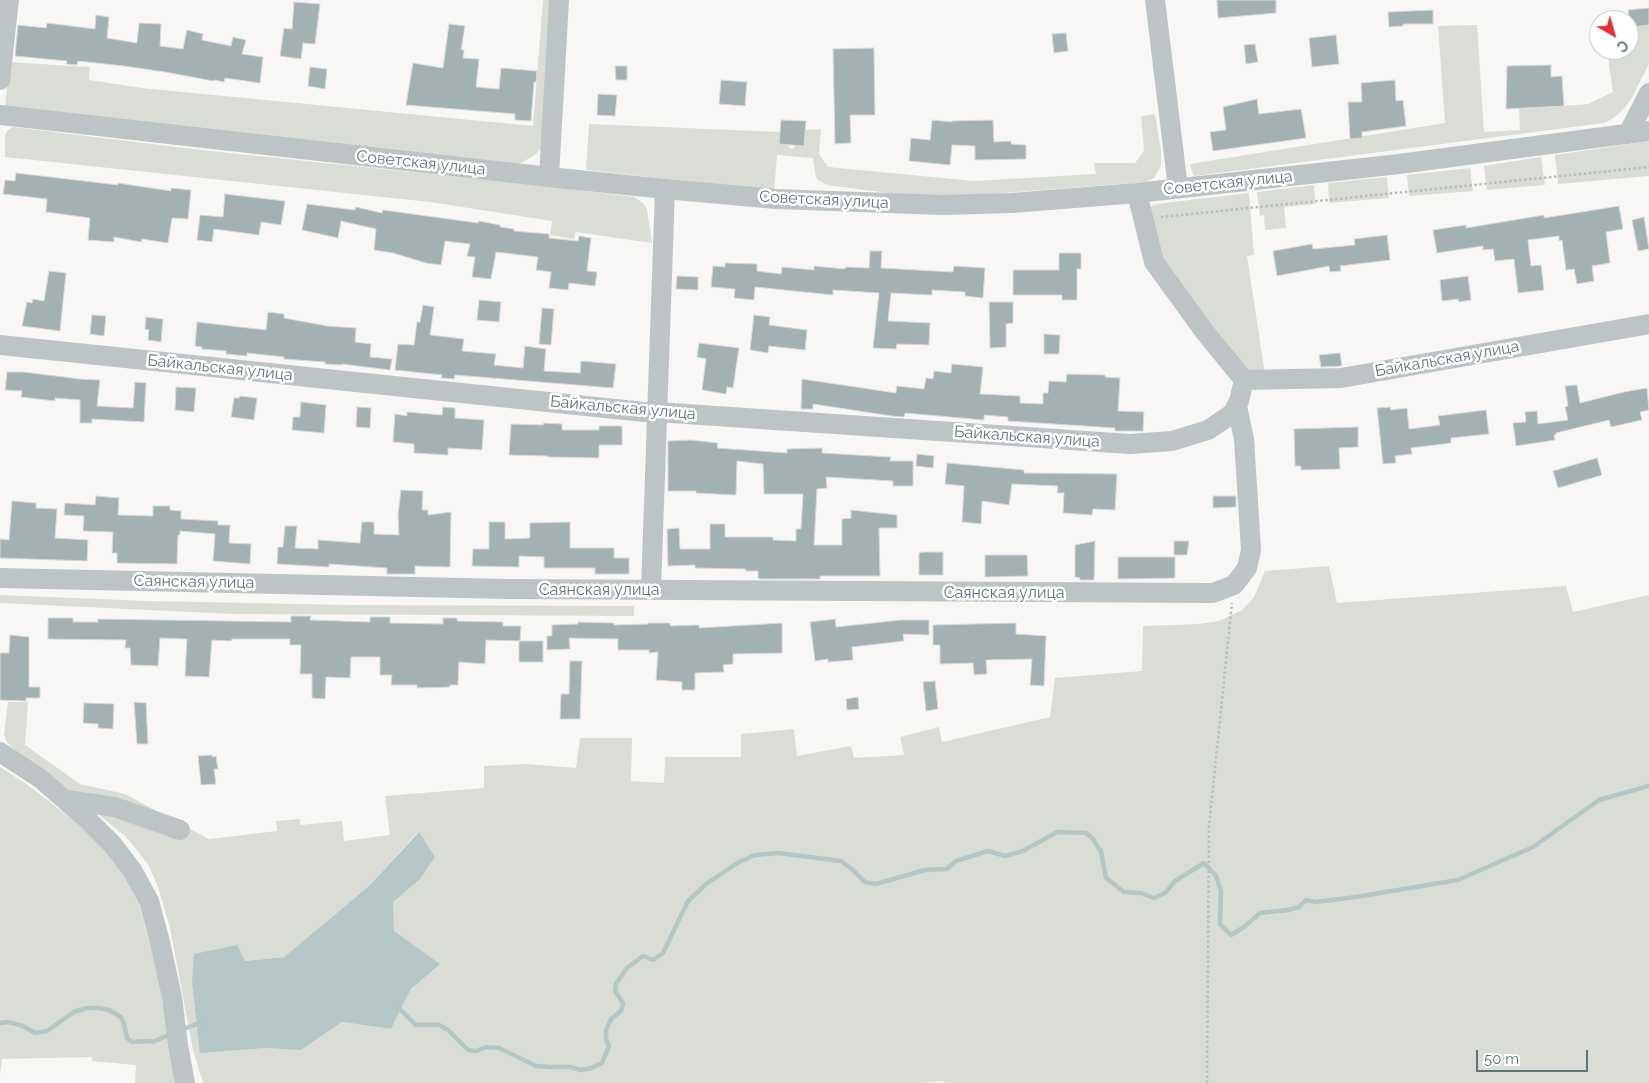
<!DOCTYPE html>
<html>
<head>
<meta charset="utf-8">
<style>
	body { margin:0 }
	#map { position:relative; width:1649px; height:1083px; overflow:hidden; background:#f8f7f5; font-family:Raleway,sans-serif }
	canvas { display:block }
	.north { position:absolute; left:1589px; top:10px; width:50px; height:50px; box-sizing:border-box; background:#fff; border:1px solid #bfc8c9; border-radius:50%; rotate:142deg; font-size:14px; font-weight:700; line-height:20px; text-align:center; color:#5f7679 }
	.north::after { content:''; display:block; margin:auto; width:18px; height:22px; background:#dd303a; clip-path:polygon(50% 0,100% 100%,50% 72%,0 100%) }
	.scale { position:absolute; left:1476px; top:1050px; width:112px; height:22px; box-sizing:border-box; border:2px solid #5f7679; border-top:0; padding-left:6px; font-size:15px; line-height:18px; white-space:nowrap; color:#5f7679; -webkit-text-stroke:4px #fff; paint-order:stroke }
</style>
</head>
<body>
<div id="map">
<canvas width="1649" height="1083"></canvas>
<div class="north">С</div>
<div class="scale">50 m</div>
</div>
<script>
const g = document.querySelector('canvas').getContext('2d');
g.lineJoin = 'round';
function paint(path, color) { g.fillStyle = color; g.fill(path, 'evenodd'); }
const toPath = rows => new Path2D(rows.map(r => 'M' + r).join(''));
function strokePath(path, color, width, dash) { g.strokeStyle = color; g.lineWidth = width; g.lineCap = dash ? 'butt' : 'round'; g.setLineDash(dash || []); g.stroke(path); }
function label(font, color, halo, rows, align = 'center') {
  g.font = font + ' Raleway,sans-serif'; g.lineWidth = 5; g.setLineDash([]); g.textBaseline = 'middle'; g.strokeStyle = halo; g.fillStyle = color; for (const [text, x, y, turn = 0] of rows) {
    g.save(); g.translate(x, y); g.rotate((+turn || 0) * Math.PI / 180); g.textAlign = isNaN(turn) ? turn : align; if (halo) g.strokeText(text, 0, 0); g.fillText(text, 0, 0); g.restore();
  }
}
paint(toPath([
	[543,0,551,0,543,145,537,153,530,158,518,164,5,108,9,62,90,67,89,80,142,88,533,126],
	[1477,25,1484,132,1520,130,1519,109,1588,104,1613,92,1607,50,1629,50,1629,27,1649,25,1649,64,1630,101,1622,111,1612,119,1604,123,1195,176,1193,175,1190,164,1445,123,1438,26],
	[1155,114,1161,151,1161,165,1154,178,1146,182,952,197,919,197,827,185,817,179,815,173,813,158,777,155,774,191,586,170,589,124,780,132,789,145,789,148,794,149,795,145,805,130,821,129,819,154,828,167,974,181,1096,174,1094,163,1135,163,1144,151,1141,116],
	[13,127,201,150,573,189,634,197,643,203,647,209,652,243,576,232,574,239,550,235,552,221,430,202,5,157,5,135,8,130],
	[1649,141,1649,176,1558,184,1555,155],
	[1541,157,1545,185,1487,190,1484,166],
	[1470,168,1473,191,1409,196,1407,175],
	[1387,177,1389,198,1329,203,1328,183],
	[1314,185,1315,204,1284,207,1286,228,1265,230,1264,215,1260,216,1257,192],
	[1249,193,1254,255,1247,256,1265,374,1249,372,1171,288,1146,212,1153,205,1164,203],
	[1329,566,1337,603,1566,586,1573,612,1649,595,1649,1083,946,1083,943,1081,922,1083,203,1083,193,1050,170,928,158,887,149,866,137,850,125,836,56,780,15,751,7,742,4,735,8,702,28,702,25,745,80,784,125,794,209,839,277,831,276,821,300,819,300,825,342,821,344,841,390,835,385,796,484,788,484,766,527,764,576,768,580,738,632,738,631,781,664,783,665,757,741,757,741,734,794,729,797,756,851,746,854,758,904,755,900,737,939,727,942,742,1050,717,1055,678,1142,671,1143,626,1199,624,1219,621,1242,610,1254,597,1265,571],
	[418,832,419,880,392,902,394,932,440,964,411,989,391,1029,342,1022,301,1050,264,1048,236,945,245,961,284,957,370,885],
	[0,595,148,601,350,605,634,606,634,616,234,614,0,603],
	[0,767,28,785,77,823,103,848,124,875,139,904,157,970,177,1083,135,1083,136,1065,92,1061,92,1057,2,1059,0,1075]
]), '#daddd5');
paint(toPath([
	[419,832,435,857,419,880,393,902,394,931,440,964,411,989,391,1029,342,1022,301,1050,264,1048,200,1053,192,982,194,954,237,945,245,961,284,957,370,885]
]), '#b4c6c5');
strokePath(toPath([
	[398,1007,416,1025,439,1025,448,1030,468,1050,476,1051,486,1047,499,1048,536,1066,552,1067,570,1067,581,1070,591,1068,602,1063,609,1046,606,1039,606,1030,611,1019,621,1011,623,1003,615,991,616,984,627,968,643,956,653,960,663,953,688,901,706,884,739,862,755,855,778,853,841,861,853,870,865,882,876,884,925,870,947,869,956,861,988,851,1005,856,1023,851,1057,832,1086,833,1093,839,1101,852,1106,878,1124,892,1141,893,1154,898,1165,893,1175,881,1204,863,1216,876,1221,891,1220,924,1231,935,1244,927,1260,913,1288,910,1299,907,1306,900,1315,902,1356,897,1458,880,1533,847,1599,800,1649,786],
	[0,1023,8,1022,23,1026,35,1033,47,1031,74,1012,87,1008,99,1008,109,1010,121,1017,124,1024,127,1038,132,1042,148,1041,153,1042,171,1034],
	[181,1030,202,1022]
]), '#b4c6c5', 4.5);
const building = toPath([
	[1217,0,1276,0,1276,13,1218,18,1217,0],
	[294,2,320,4,315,44,303,43,301,59,280,56,284,28,292,29,294,2],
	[1649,8,1649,25,1630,27,1628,10,1649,8],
	[1433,10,1433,24,1403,24,1403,26,1389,27,1388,12,1433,10],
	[96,15,109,17,107,38,137,43,139,23,161,24,160,46,183,49,187,30,203,34,202,40,231,46,233,37,246,40,242,54,263,57,260,83,225,78,224,82,214,80,213,81,165,72,124,66,78,61,77,65,66,64,67,61,15,56,18,25,46,28,47,23,95,29,96,15],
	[449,24,465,26,461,50,464,50,463,58,479,59,476,87,499,89,501,68,537,71,536,82,534,82,531,121,515,120,515,114,406,105,413,63,443,68,449,24],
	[1066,33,1068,51,1054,53,1052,34,1066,33],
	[1336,35,1339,64,1312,67,1309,38,1336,35],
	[1255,44,1258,62,1246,64,1244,45,1255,44],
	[874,48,875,115,850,115,851,143,835,144,833,49,874,48],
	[1551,65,1551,77,1562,76,1564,106,1506,109,1507,66,1551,65],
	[615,66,627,66,627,80,616,80,615,66],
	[310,67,327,69,325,89,308,86,310,67],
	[721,80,747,82,745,106,719,104,721,80],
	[1395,80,1396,101,1403,100,1406,126,1362,132,1362,138,1350,139,1348,102,1362,102,1361,83,1395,80],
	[598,94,617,95,615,116,597,115,598,94],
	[1257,99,1259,114,1301,109,1306,138,1213,151,1210,132,1226,130,1223,107,1257,99],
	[781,120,806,121,804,146,779,144,781,120],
	[932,120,952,122,952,121,993,120,994,142,1011,141,1011,144,1026,145,1026,159,975,160,975,146,952,145,950,165,909,161,911,138,930,140,932,120],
	[16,173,118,185,118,183,171,191,171,188,191,190,188,219,172,218,168,243,142,239,141,242,114,237,114,242,88,240,90,218,46,212,47,199,3,194,5,180,15,181,16,173],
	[225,194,285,201,281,225,261,222,259,235,214,229,212,242,197,240,200,215,223,217,225,194],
	[307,204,355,210,356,207,382,213,383,210,478,223,479,221,500,225,500,227,514,229,514,231,549,234,549,238,578,241,579,236,591,238,587,271,597,272,595,286,569,283,568,290,549,288,551,272,536,270,538,257,496,252,491,279,472,277,475,257,467,256,470,244,445,241,441,265,426,263,393,253,374,250,376,229,341,221,338,238,302,230,307,204],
	[1619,206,1623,229,1606,232,1610,263,1592,266,1594,281,1577,284,1574,269,1566,270,1562,240,1559,241,1559,236,1528,240,1531,266,1541,265,1544,290,1518,293,1514,259,1495,261,1493,249,1483,250,1483,246,1437,253,1433,230,1466,225,1466,228,1544,215,1544,218,1619,206],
	[1644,217,1649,249,1638,251,1632,220,1644,217],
	[1387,235,1390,260,1340,266,1341,271,1330,272,1329,266,1277,276,1273,251,1312,244,1313,249,1355,245,1354,239,1387,235],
	[870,251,882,251,881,268,953,272,954,266,985,268,983,298,965,296,965,292,932,290,932,295,891,293,888,321,930,323,929,345,897,344,896,349,873,348,879,293,833,290,833,295,755,287,754,300,734,298,735,289,711,287,713,266,725,267,725,263,757,264,757,271,781,274,782,267,814,270,814,266,845,269,846,267,869,268,870,251],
	[1059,253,1081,253,1081,269,1077,269,1077,300,1062,300,1062,295,1013,295,1013,270,1059,270,1059,253],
	[49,271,66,273,60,331,22,326,27,302,32,303,33,299,44,301,49,271],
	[677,276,698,277,698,290,676,289,677,276],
	[1468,276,1471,300,1459,302,1458,299,1442,301,1440,280,1468,276],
	[479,300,501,302,499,322,477,320,479,300],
	[989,302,1013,302,1013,323,1006,324,1006,347,990,348,989,302],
	[423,305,434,307,430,335,464,339,462,351,496,354,494,365,523,368,525,346,546,349,544,371,580,373,581,361,616,364,613,388,455,375,454,379,441,378,442,375,395,370,398,344,414,345,417,322,420,322,423,305],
	[542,308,554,309,551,345,539,344,542,308],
	[268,312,284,314,284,318,327,326,356,328,355,342,371,344,370,357,392,359,390,370,342,364,341,365,325,364,325,362,284,359,284,357,247,353,247,356,226,354,226,351,202,349,202,347,195,346,197,322,266,330,268,312],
	[92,315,106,316,104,336,90,334,92,315],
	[754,315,770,317,769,325,807,330,805,350,769,346,768,353,750,350,754,315],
	[146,317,163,319,161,342,148,340,149,330,145,329,146,317],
	[1044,334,1060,335,1059,354,1044,354,1044,334],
	[699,343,739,348,733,388,727,387,726,394,702,390,706,359,697,357,699,343],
	[1340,353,1342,366,1321,367,1319,355,1340,353],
	[952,364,983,367,980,394,1020,396,1020,403,1043,404,1043,393,1048,393,1049,381,1066,382,1067,374,1105,375,1105,377,1120,378,1118,411,1144,412,1143,431,1115,431,1115,428,1008,421,1008,417,984,415,984,420,905,413,904,417,892,416,813,404,813,409,801,409,802,379,896,393,897,386,924,389,926,378,933,379,934,371,951,373,952,364],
	[7,372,24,372,80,379,100,380,97,406,133,408,135,382,146,383,144,422,92,419,92,423,80,423,80,400,55,398,55,401,21,397,22,391,5,390,7,372],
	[1577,385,1580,403,1624,392,1647,388,1649,410,1640,412,1642,420,1611,427,1609,420,1556,433,1556,435,1554,435,1555,440,1516,446,1513,423,1526,422,1525,412,1537,411,1538,424,1568,420,1565,407,1568,406,1565,386,1577,385],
	[176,387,196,388,194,412,175,410,176,387],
	[240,396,257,398,254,420,231,417,234,398,239,398,240,396],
	[301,402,326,405,324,433,292,430,293,417,300,417,301,402],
	[357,407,371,408,370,428,356,427,357,407],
	[443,407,455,408,455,418,484,420,482,450,448,448,448,455,414,453,414,444,393,442,395,414,407,416,407,412,442,415,443,407],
	[1390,407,1391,410,1407,408,1409,429,1440,425,1438,416,1486,410,1489,434,1451,438,1451,443,1411,448,1412,454,1395,456,1396,463,1383,464,1377,408,1390,407],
	[544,423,562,424,562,430,599,430,599,426,622,426,622,445,599,445,599,458,548,457,548,456,509,455,511,424,543,425,544,423],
	[1358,427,1358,447,1339,448,1340,469,1301,470,1301,466,1295,466,1294,429,1358,427],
	[691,440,718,443,717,448,787,453,787,449,822,448,822,453,891,457,890,461,913,461,913,486,893,486,893,481,826,477,827,488,817,489,814,545,842,545,842,519,851,518,851,510,897,515,897,528,879,528,880,576,820,576,820,579,761,579,758,578,758,571,746,571,746,569,695,568,695,565,668,566,667,529,679,528,680,549,710,549,710,524,725,524,725,537,773,537,773,540,796,541,796,529,801,529,803,494,764,494,763,464,737,461,736,495,696,493,696,491,668,491,668,441,691,440],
	[917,454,934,456,933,468,916,466,917,454],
	[1597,458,1602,475,1558,488,1553,471,1597,458],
	[947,463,1024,470,1024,473,1117,474,1115,510,1093,509,1092,515,1063,513,1064,493,1057,493,1058,486,1012,484,1009,505,982,501,981,524,962,522,964,486,945,484,947,463],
	[401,490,423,491,422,510,428,510,428,515,451,512,450,567,415,566,415,574,387,574,387,568,329,564,329,567,277,564,278,547,283,547,285,526,297,526,295,548,318,549,318,540,360,543,362,522,374,522,374,534,399,535,398,514,401,490],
	[96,496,119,498,118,515,153,516,153,506,170,506,170,510,181,511,181,519,218,521,218,525,230,525,229,543,251,544,250,564,213,561,215,534,180,531,180,535,178,535,177,564,117,563,117,553,112,553,113,532,83,531,84,516,64,515,65,503,95,505,96,496],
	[1213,496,1236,496,1236,507,1213,508,1213,496],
	[12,501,36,503,36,508,57,509,55,538,88,540,87,561,0,558,0,539,9,540,12,501],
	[489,522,505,522,505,539,530,538,530,523,570,522,570,548,614,548,614,558,629,558,629,574,595,574,595,568,544,568,544,557,519,556,519,567,472,566,473,549,489,549,489,522],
	[1095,541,1094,580,1080,580,1080,578,1075,577,1075,545,1095,541],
	[1174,541,1189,541,1187,555,1174,555,1174,541],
	[923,552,943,552,943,575,919,575,919,553,923,552],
	[985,555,1027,555,1028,576,985,577,985,555],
	[1118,557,1175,557,1175,578,1118,579,1118,557],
	[291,616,311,616,310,620,370,622,370,617,390,617,390,623,443,624,443,618,457,618,457,621,503,622,503,626,521,626,520,641,486,640,485,664,459,662,458,685,450,685,450,687,417,688,417,685,391,685,392,675,380,675,380,657,351,657,350,678,326,677,325,699,312,698,312,674,300,674,301,645,290,645,290,639,232,639,231,641,212,640,209,677,185,676,187,639,160,638,158,666,131,665,130,648,125,648,126,640,48,639,48,618,73,618,73,622,98,622,98,619,291,622,291,616],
	[835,619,836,627,901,620,929,620,929,635,903,634,904,641,852,647,853,660,828,662,828,659,815,661,810,622,835,619],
	[578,622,614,623,614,625,648,624,648,623,670,623,670,626,699,625,699,628,782,623,782,653,733,654,733,664,723,665,724,672,695,673,695,690,682,690,682,682,656,680,658,652,649,653,649,650,618,650,618,639,569,638,570,649,547,650,547,636,552,636,552,625,578,624,578,622],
	[1016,623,1016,634,1046,636,1044,686,1030,685,1032,659,986,660,987,674,974,675,973,663,940,664,940,645,933,645,933,625,1016,623],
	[10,635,29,637,29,687,40,687,40,698,26,698,26,701,0,700,0,653,9,653,10,635],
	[519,641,543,641,543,662,519,662,519,641],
	[570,661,582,661,580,719,560,719,561,694,569,694,570,661],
	[935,681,938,709,926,711,923,682,935,681],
	[858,697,859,709,847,710,846,699,858,697],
	[134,702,146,703,148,744,137,744,134,702],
	[84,703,114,704,113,729,98,728,98,724,83,723,84,703],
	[212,755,212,757,216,756,218,769,214,769,216,784,201,785,198,756,212,755]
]);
paint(building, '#a4b1b3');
strokePath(building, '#dad9d8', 1);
strokePath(toPath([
	[1161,217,1649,167],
	[1207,1083,1209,826,1232,603]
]), '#b8bdbe', 2.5, [2.5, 2.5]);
strokePath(toPath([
	[1155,0,1178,188],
	[0,80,9,0],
	[0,115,549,177,665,189,776,199,943,205,1012,203,1137,193,1399,164,1649,131],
	[1628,134,1649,93],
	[549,177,559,0],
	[1137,193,1154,262,1204,331,1244,380],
	[0,345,644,412,657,412,1130,444,1172,441,1208,430,1233,413,1239,401,1244,380],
	[1244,380,1341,378,1649,324],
	[0,578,508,589,1213,593,1234,585,1247,568,1251,550,1244,439,1237,406],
	[651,590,665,189],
	[0,752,41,779,87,819,112,844,132,870,149,901,159,938,172,997,178,1045,185,1083],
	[66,800,115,807,180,830]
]), '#bdc4c5', 20);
label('16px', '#5f7679', '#fff', [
	["Советская улица",421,163,6],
	["Советская улица",1228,183,-6],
	["Советская улица",824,200,3],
	["Байкальская улица",1447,359,-10],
	["Байкальская улица",220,368,6],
	["Байкальская улица",623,408,5],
	["Байкальская улица",1027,437,4],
	["Саянская улица",194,582,1],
	["Саянская улица",599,590],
	["Саянская улица",1004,593]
]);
</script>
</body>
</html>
